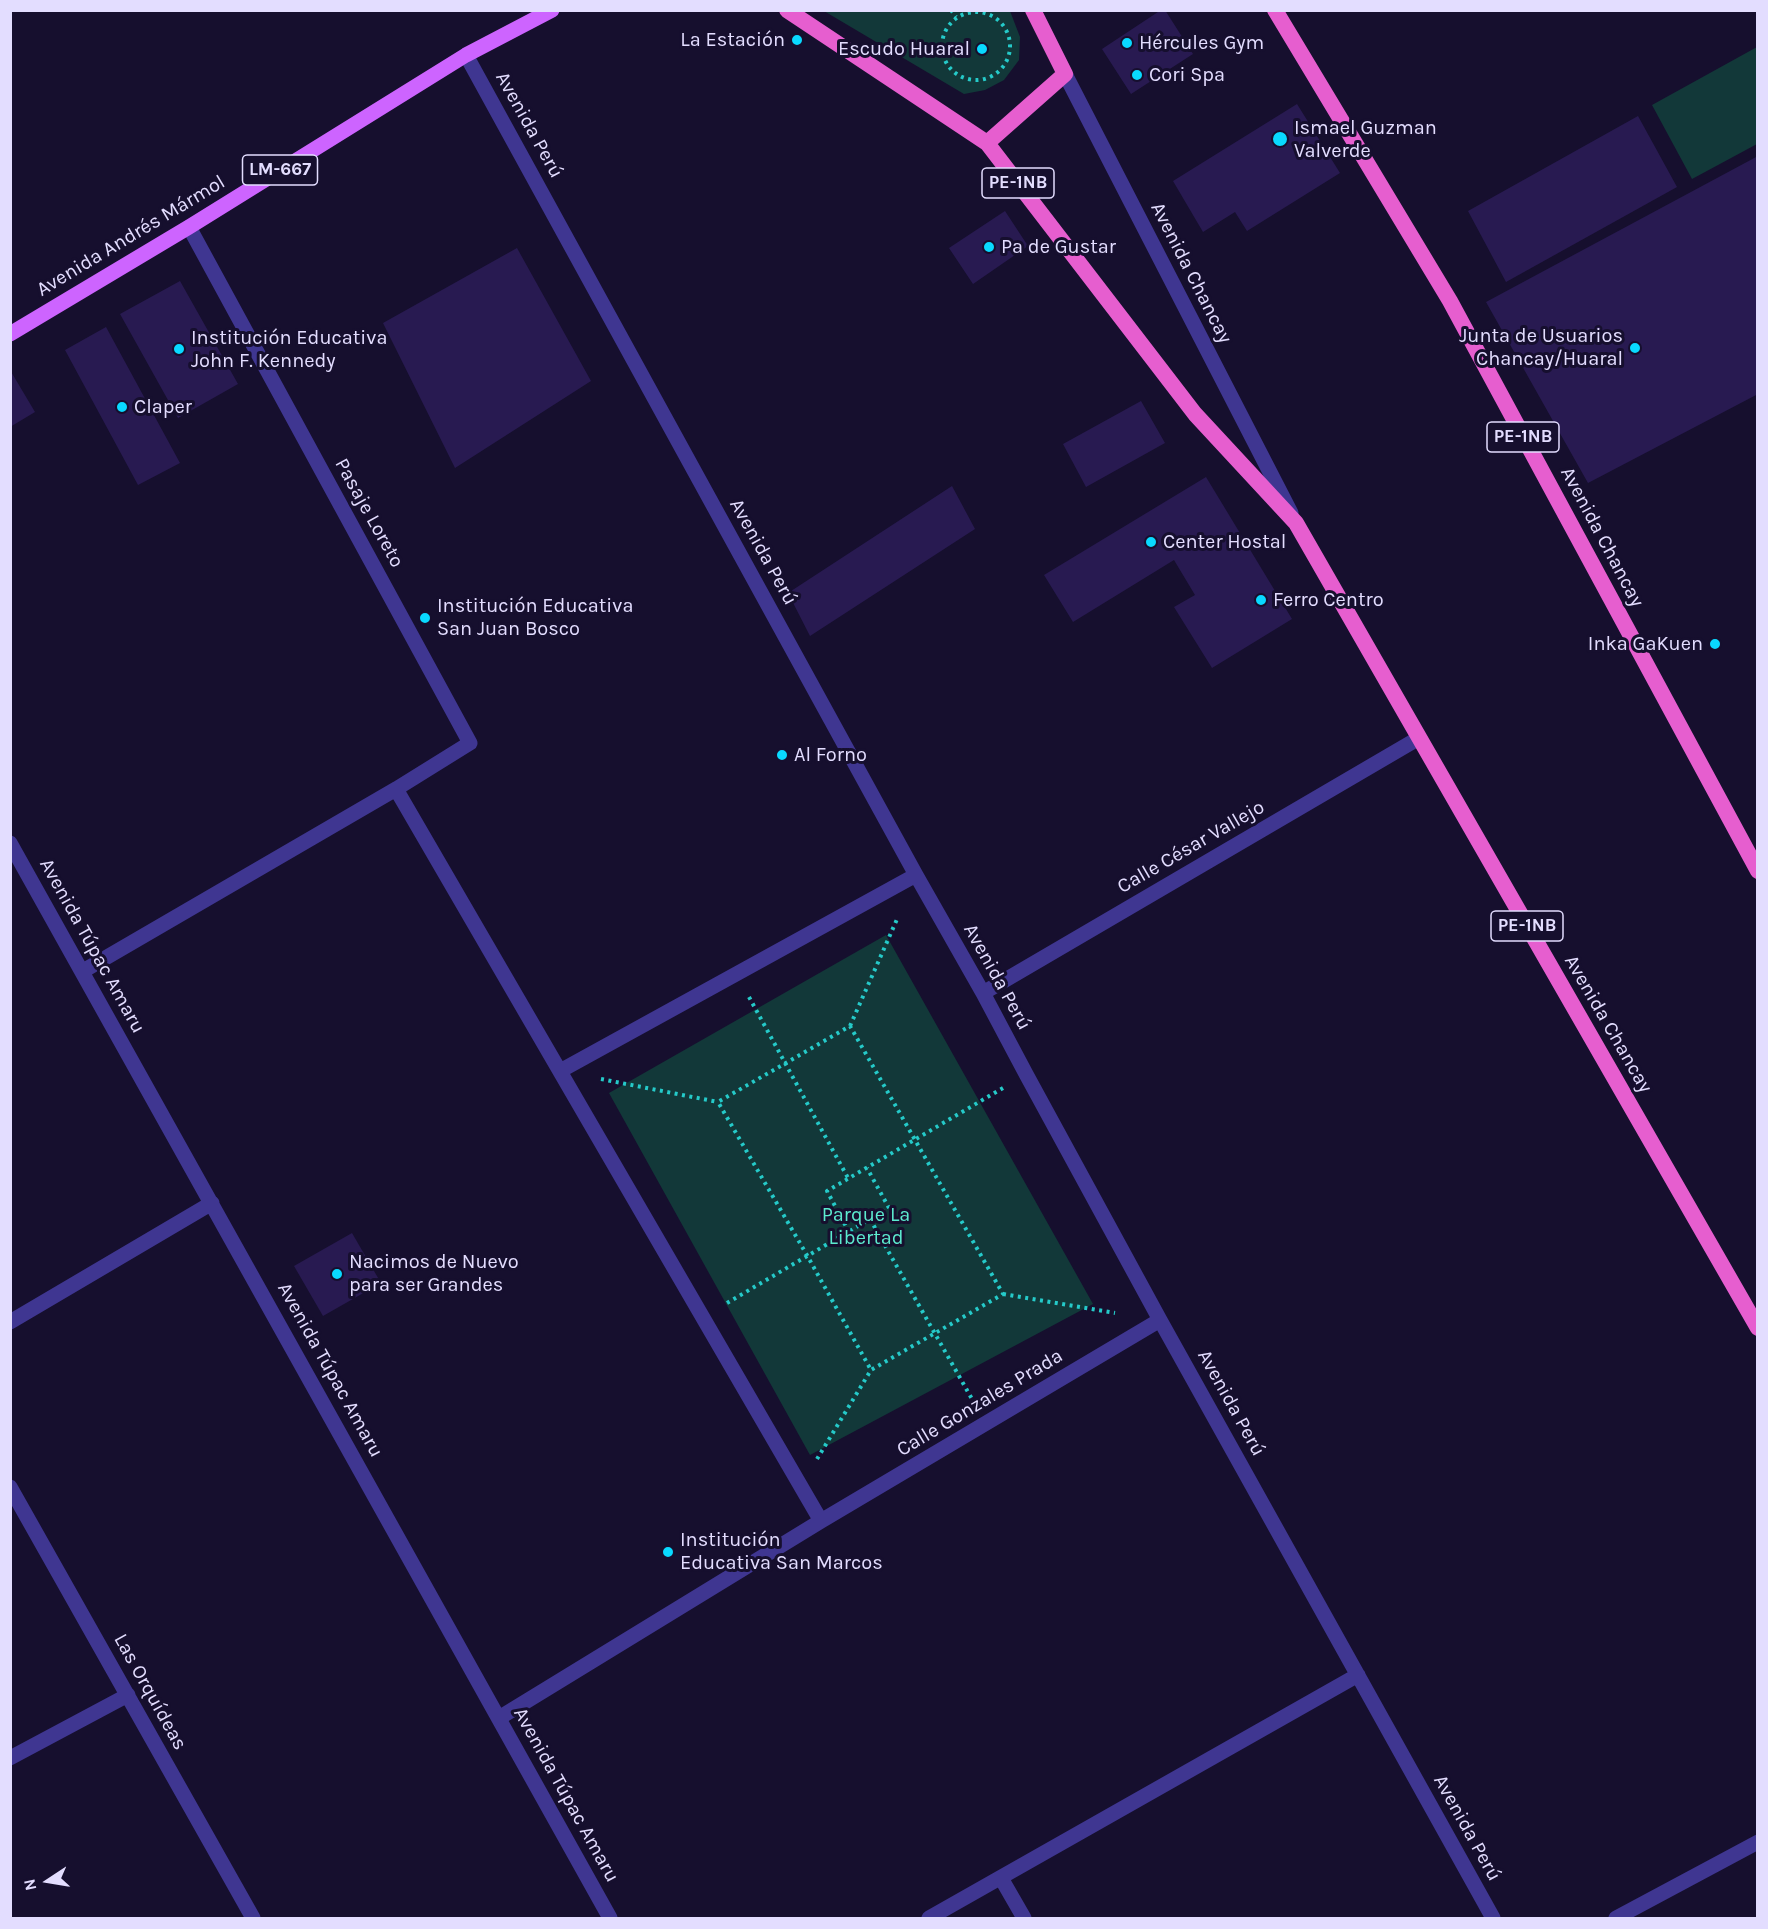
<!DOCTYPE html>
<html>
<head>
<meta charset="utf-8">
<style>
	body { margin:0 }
	#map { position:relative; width:1768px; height:1929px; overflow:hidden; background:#160f2e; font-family:Karla,sans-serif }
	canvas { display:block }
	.frame { position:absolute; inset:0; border:12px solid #e3ddff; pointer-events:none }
	.north { position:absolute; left:18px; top:1851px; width:60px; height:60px; -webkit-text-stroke:4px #160f2e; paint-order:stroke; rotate:258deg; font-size:16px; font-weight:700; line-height:24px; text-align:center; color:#e3ddff }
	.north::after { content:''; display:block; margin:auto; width:21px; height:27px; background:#e3ddff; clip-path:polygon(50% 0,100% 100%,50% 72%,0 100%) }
</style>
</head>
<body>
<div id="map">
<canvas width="1768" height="1929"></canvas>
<div class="frame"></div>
<div class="north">N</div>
</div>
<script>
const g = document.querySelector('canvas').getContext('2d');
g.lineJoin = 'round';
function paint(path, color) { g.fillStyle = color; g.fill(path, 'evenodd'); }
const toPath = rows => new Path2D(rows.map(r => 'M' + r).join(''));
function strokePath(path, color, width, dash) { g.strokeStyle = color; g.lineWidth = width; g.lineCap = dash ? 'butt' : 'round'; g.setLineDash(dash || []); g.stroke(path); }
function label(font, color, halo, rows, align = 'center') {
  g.font = font + ' Karla,sans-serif'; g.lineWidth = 6; g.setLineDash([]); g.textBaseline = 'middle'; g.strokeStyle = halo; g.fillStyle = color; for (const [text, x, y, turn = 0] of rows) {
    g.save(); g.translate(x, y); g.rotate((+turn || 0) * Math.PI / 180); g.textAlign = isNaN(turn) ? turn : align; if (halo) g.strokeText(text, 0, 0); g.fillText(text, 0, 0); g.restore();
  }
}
paint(toPath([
	[824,11,1010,11,1020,37,1019,60,1004,80,985,90,964,94],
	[1757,47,1757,144,1692,179,1652,105],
	[886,935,1093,1304,810,1455,609,1093]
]), '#123839');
paint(toPath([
	[1161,10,1165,10,1193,54,1131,94,1102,49],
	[1297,104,1340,173,1247,231,1235,212,1203,232,1173,181],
	[1638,116,1677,187,1506,282,1468,211],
	[1758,156,1758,394,1588,483,1486,302],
	[1005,211,1028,246,973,284,949,248],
	[517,248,591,381,455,468,383,323],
	[180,281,238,384,178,418,120,314],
	[106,327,180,463,138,485,65,350],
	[10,370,35,412,10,427],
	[1141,401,1165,443,1086,487,1063,444],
	[1206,477,1292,619,1212,668,1174,607,1195,595,1174,560,1073,622,1044,575],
	[952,486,975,529,810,636,788,593],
	[352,1233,381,1283,323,1316,294,1266]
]), '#281a51');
strokePath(toPath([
	[951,10,956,17],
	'942 46a34 34 0 1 1 68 0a34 34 0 1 1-68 0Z',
	[749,997,848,1178],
	[850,1026,898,917],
	[601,1079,718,1102],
	[870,1219,972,1399],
	[849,1232,827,1191,1003,1088],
	[1003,1294,1115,1313],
	[727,1303,889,1208,867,1168],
	[817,1459,871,1370,1003,1294,850,1026,718,1102,808,1257,871,1370]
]), '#25cac9', 4, [3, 4.5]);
strokePath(toPath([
	[466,55,916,875,983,993,1026,1074,1160,1320,1493,1918],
	[1065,74,1291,513],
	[396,789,821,1521],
	[10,843,610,1918],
	[83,971,396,789,470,743,189,227],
	[983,993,1419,738],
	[560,1071,916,875],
	[10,1322,212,1203],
	[10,1487,253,1918],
	[499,1718,821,1521,1160,1320],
	[10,1758,128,1695],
	[1001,1878,1024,1918],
	[929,1918,1358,1675],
	[1616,1918,1758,1842]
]), '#3f3691', 15);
strokePath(toPath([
	[10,334,189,227,466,55,552,10]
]), '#cd64ff', 15);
strokePath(toPath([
	[787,10,987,143,1195,414,1296,523,1758,1328],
	[1275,10,1450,301,1758,871],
	[987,143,1065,74,1033,10]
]), '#e65ecf', 16);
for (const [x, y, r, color] of [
	[797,40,6,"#09d9ff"],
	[1127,43,6,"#09d9ff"],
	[982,49,6,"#09d9ff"],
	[1137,75,6,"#09d9ff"],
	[1280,139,8,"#09d9ff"],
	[989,247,6,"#09d9ff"],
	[1635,348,6,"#09d9ff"],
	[179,349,6,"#09d9ff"],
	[122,407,6,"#09d9ff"],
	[1151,542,6,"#09d9ff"],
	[1261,600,6,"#09d9ff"],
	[425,618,6,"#09d9ff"],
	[1715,644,6,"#09d9ff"],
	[782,755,6,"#09d9ff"],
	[337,1274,6,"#09d9ff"],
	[668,1552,6,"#09d9ff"]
]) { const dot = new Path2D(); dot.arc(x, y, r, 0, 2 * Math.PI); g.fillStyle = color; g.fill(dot); strokePath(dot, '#160f2e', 2); }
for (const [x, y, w] of [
	[280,170,75],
	[1018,183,72],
	[1523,437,72],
	[1527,926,72]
]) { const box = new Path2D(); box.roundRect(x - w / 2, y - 15, w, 30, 4.5); g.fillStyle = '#160f2e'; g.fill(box); strokePath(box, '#e3ddff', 1.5); }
label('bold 18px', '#e3ddff', null, [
	["LM-667",280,170],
	["PE-1NB",1018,183],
	["PE-1NB",1523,437],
	["PE-1NB",1527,926]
]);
label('20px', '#e3ddff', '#160f2e', [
	["La Estación",785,40,"right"],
	["Hércules Gym",1139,43],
	["Escudo Huaral",970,49,"right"],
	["Cori Spa",1149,75],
	["Ismael Guzman",1294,128],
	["Valverde",1294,151],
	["Pa de Gustar",1001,247],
	["Junta de Usuarios",1623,336,"right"],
	["Chancay/Huaral",1623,359,"right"],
	["Institución Educativa",191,338],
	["John F. Kennedy",191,361],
	["Claper",134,407],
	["Center Hostal",1163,542],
	["Ferro Centro",1273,600],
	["Institución Educativa",437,606],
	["San Juan Bosco",437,629],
	["Inka GaKuen",1703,644,"right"],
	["Al Forno",794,755],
	["Nacimos de Nuevo",349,1262],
	["para ser Grandes",349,1285],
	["Institución",680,1540],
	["Educativa San Marcos",680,1563]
], 'left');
label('20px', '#e3ddff', '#160f2e', [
	["Avenida Perú",529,125,61],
	["Avenida Andrés Mármol",131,236,-31],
	["Avenida Chancay",1191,273,63],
	["Pasaje Loreto",369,513,61],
	["Avenida Chancay",1602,537,62],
	["Avenida Perú",763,552,61],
	["Calle César Vallejo",1191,847,-30],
	["Avenida Túpac Amaru",92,946,61],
	["Avenida Perú",997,977,61],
	["Avenida Chancay",1608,1024,60],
	["Avenida Túpac Amaru",330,1370,61],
	["Calle Gonzales Prada",980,1403,-31],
	["Avenida Perú",1231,1403,61],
	["Las Orquídeas",150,1692,61],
	["Avenida Túpac Amaru",566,1795,61],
	["Avenida Perú",1467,1828,61]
]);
label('20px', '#5cebcf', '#160f2e', [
	["Parque La",866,1215],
	["Libertad",866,1238]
]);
</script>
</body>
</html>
